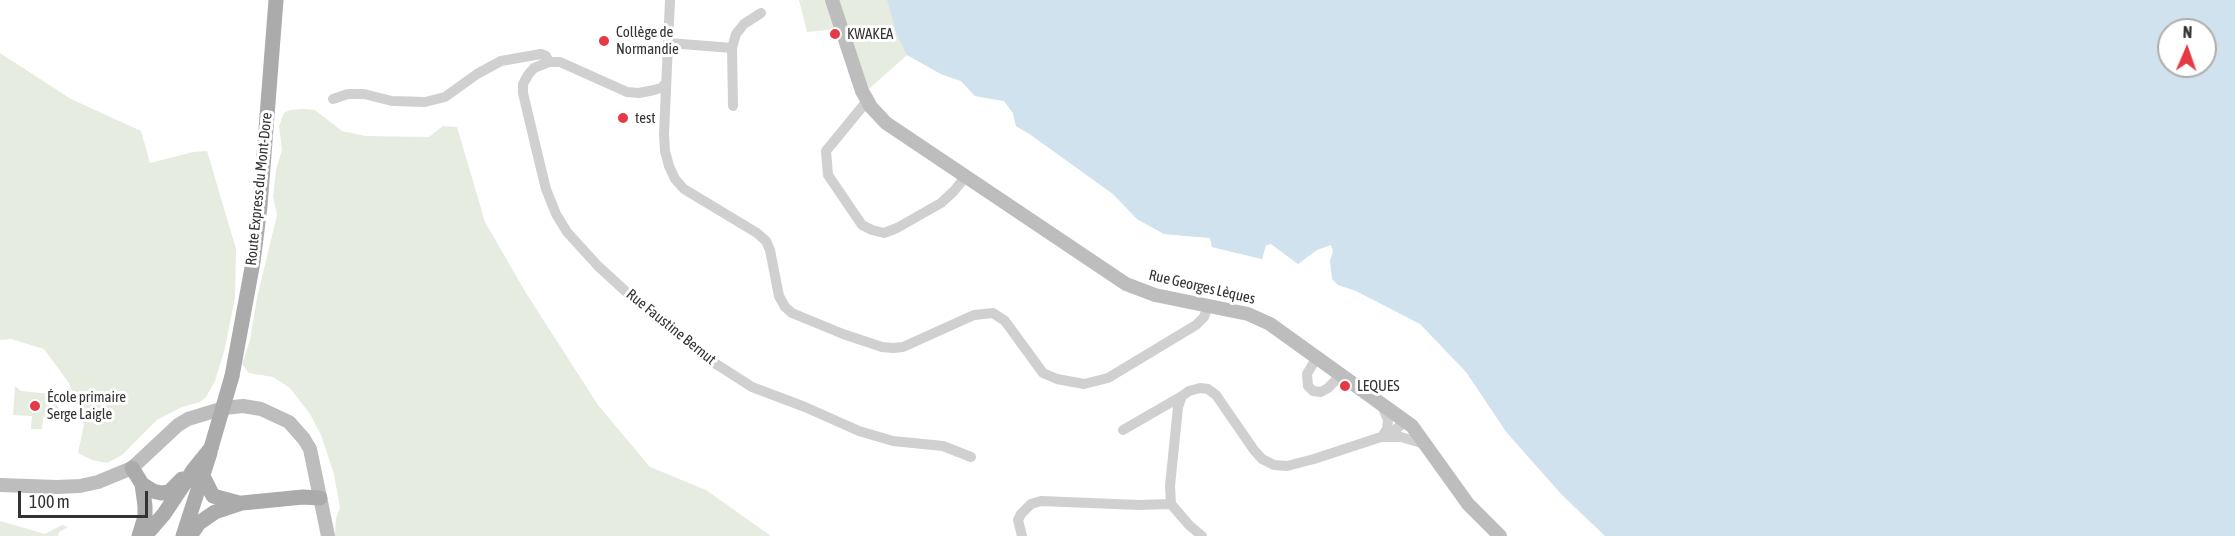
<!DOCTYPE html>
<html>
<head>
<meta charset="utf-8">
<style>
	body { margin:0 }
	#map { position:relative; width:2235px; height:536px; overflow:hidden; background:#fff; font-family:"Asap Condensed",sans-serif }
	canvas { display:block }
	.north { position:absolute; left:2157px; top:18px; width:60px; height:60px; box-sizing:border-box; background:#fff; border:2px solid #adadad; border-radius:50%; rotate:2deg; font-size:16px; font-weight:700; line-height:24px; text-align:center; color:#333 }
	.north::after { content:''; display:block; margin:auto; width:21px; height:27px; background:#e63946; clip-path:polygon(50% 0,100% 100%,50% 72%,0 100%) }
	.scale { position:absolute; left:18px; top:491px; width:130px; height:27px; box-sizing:border-box; border:3px solid #333; border-top:0; padding-left:8px; font-size:18px; line-height:21px; white-space:nowrap; color:#333; -webkit-text-stroke:4px #fff; paint-order:stroke }
</style>
</head>
<body>
<div id="map">
<canvas width="2235" height="536"></canvas>
<div class="north">N</div>
<div class="scale">100 m</div>
</div>
<script>
const g = document.querySelector('canvas').getContext('2d');
g.lineJoin = 'round';
function paint(path, color) { g.fillStyle = color; g.fill(path, 'evenodd'); }
const toPath = rows => new Path2D(rows.map(r => 'M' + r).join(''));
function strokePath(path, color, width, dash) { g.strokeStyle = color; g.lineWidth = width; g.lineCap = dash ? 'butt' : 'round'; g.setLineDash(dash || []); g.stroke(path); }
function label(font, color, halo, rows, align = 'center') {
  g.font = font + ' "Asap Condensed",sans-serif'; g.lineWidth = 6; g.setLineDash([]); g.textBaseline = 'middle'; g.strokeStyle = halo; g.fillStyle = color; for (const [text, x, y, turn = 0] of rows) {
    g.save(); g.translate(x, y); g.rotate((+turn || 0) * Math.PI / 180); g.textAlign = isNaN(turn) ? turn : align; if (halo) g.strokeText(text, 0, 0); g.fillText(text, 0, 0); g.restore();
  }
}
paint(toPath([
	[799,0,914,0,1279,229,1298,264,1271,244,1266,245,1262,259,1212,247,1210,238,1164,234,1137,219,1113,194,1031,135,1016,126,1013,113,1004,101,975,96,961,81,941,74,907,55,870,88,862,91,839,29,807,32],
	[0,53,71,99,141,131,150,163,193,152,207,151,236,249,235,297,225,348,215,381,206,397,200,402,182,407,157,420,122,455,107,463,92,460,78,453,84,425,69,383,44,349,11,339,0,340],
	[303,109,315,110,342,131,365,136,429,137,443,126,457,127,485,222,526,293,598,405,650,467,706,490,771,536,335,536,336,518,340,508,334,474,321,435,310,414,290,388,273,377,249,373,242,364,250,340,257,298,277,215,273,197,276,170,282,150,279,126,284,113,290,110],
	[15,386,21,391,51,394,65,419,43,417,42,429,31,429,32,416,13,415],
	[0,521,45,534,62,525,68,527,59,532,58,536,0,536]
]), '#e6ecdf');
paint(toPath([
	[887,0,2235,0,2235,536,1605,536,1562,495,1507,433,1466,372,1420,324,1356,291,1338,285,1332,279,1330,261,1333,251,1331,245,1317,250,1298,264,1271,244,1266,245,1262,259,1212,247,1210,238,1164,234,1137,219,1113,194,1031,135,1016,126,1013,113,1004,101,975,96,961,81,941,74,907,55,897,35],
	[2169,30,2205,30,2205,66,2169,66]
]), '#cfe2ee');
strokePath(toPath([
	[670,0,664,134,665,151,669,166,675,179,684,189,757,233,766,241,770,250,779,296,785,307,792,313,843,334,882,347,893,348,903,347,974,315,993,313,1005,321,1043,373,1057,379,1084,384,1108,378,1196,325,1204,317,1208,306],
	[669,43,732,48],
	[666,83,661,88,654,90,639,93,627,92,560,62,549,62,534,68,528,75,523,84,523,93,536,148,546,189,556,214,567,232,598,266,634,299,713,362,752,387,805,407,859,431,893,441,943,446,971,457],
	[333,99,348,94,364,94,392,101,425,102,445,97,477,74,501,61,541,54,546,56,549,62],
	[867,101,826,151,828,175,862,225,872,230,884,233,897,228,941,203,954,191,965,177],
	[733,106,732,48,736,34,744,24,761,13],
	[1317,357,1307,374,1308,386,1313,391,1321,392,1328,388,1341,375],
	[1381,403,1388,420,1387,429,1382,437,1401,437,1425,444],
	[1123,430,1182,396],
	[1022,536,1018,520,1021,514,1031,504,1041,501,1139,505,1171,504],
	[1202,536,1189,525,1171,504,1170,486,1178,407,1182,396,1189,391,1200,388,1208,389,1216,395,1254,450,1262,459,1274,465,1287,466,1314,459,1390,434,1406,421]
]), '#d0d0d0', 10);
strokePath(toPath([
	[832,0,862,91,871,107,886,123,1126,284,1155,295,1248,314,1270,324,1412,426,1468,504,1500,536],
	[0,485,57,487,80,486,98,482,132,468,178,425,188,419,224,408,243,406,261,409,289,422,304,439,310,449,328,536]
]), '#bdbdbd', 14);
strokePath(toPath([
	[232,376,253,262,260,206,276,0],
	[132,468,142,484,145,506,145,517,139,536],
	[204,478,213,496,239,503],
	[142,484,153,491,161,493,169,492,182,479],
	[145,536,164,514,194,469,211,448],
	[183,536,210,453],
	[190,536,199,523,215,512,242,503,303,497,320,498]
]), '#ababab', 15);
strokePath(toPath([
	[211,448,232,376]
]), '#ababab', 15);
for (const [x, y, r, color] of [
	[835,34,6,"#e63946"],
	[604,41,6,"#e63946"],
	[623,118,6,"#e63946"],
	[1345,386,6,"#e63946"],
	[35,406,6,"#e63946"]
]) { const dot = new Path2D(); dot.arc(x, y, r, 0, 2 * Math.PI); g.fillStyle = color; g.fill(dot); strokePath(dot, '#fff', 2); }
label('15px', '#333', '#fff', [
	["Collège de",616,32],
	["Normandie",616,49],
	["KWAKEA",847,34],
	["test",635,118],
	["LEQUES",1357,386],
	["École primaire",47,397],
	["Serge Laigle",47,414]
], 'left');
label('15px', '#333', '#fff', [
	["Route Express du Mont-Dore",259,189,-84],
	["Rue Georges Lèques",1202,287,13],
	["Rue Faustine Bernut",671,327,39]
]);
</script>
</body>
</html>
